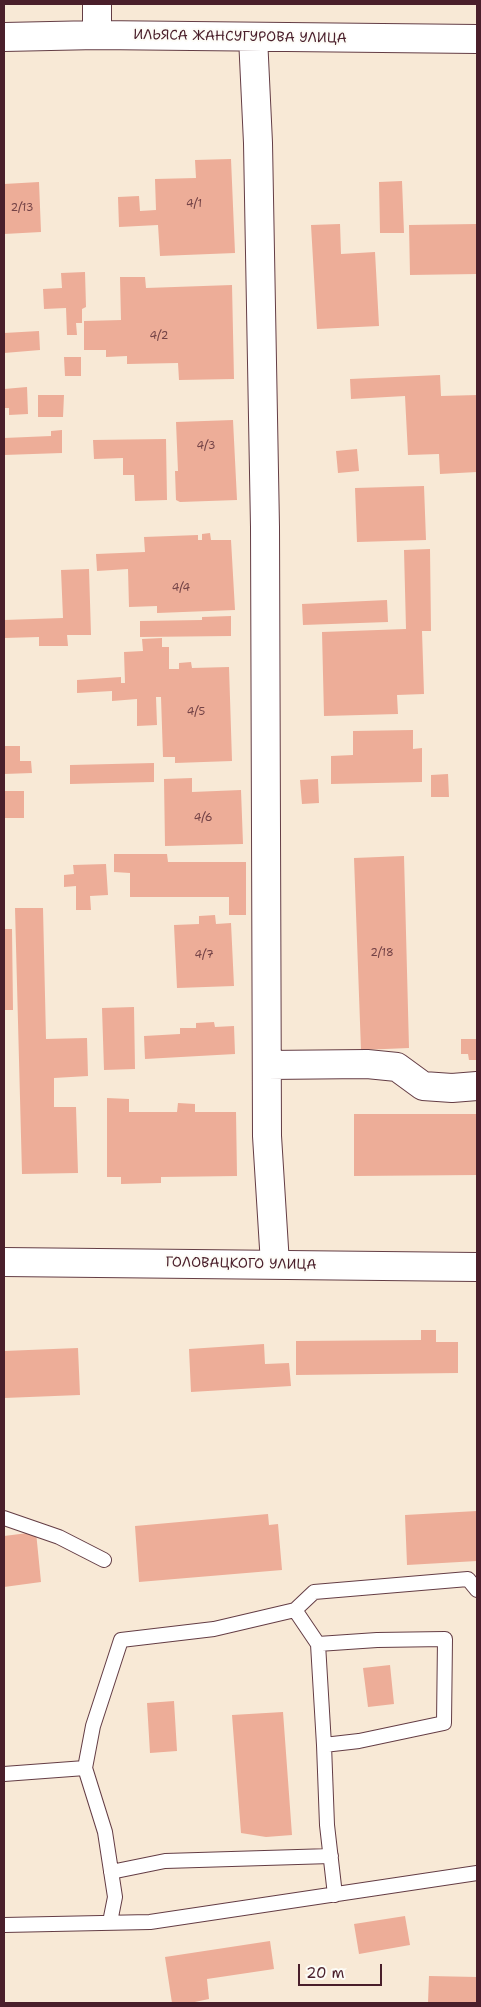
<!DOCTYPE html>
<html>
<head>
<meta charset="utf-8">
<style>
	body { margin:0 }
	#map { position:relative; width:481px; height:2007px; overflow:hidden; background:#f8e9d6; font-family:"Shantell Sans",sans-serif }
	canvas { display:block }
	.frame { position:absolute; inset:0; border:5px solid #4a1f2b; pointer-events:none }
	.scale { position:absolute; left:298px; top:1964px; width:84px; height:22px; box-sizing:border-box; border:2px solid #4a1f2b; border-top:0; padding-left:6px; font-size:15px; line-height:18px; white-space:nowrap; color:#4a1f2b; -webkit-text-stroke:4px #fdfcf7; paint-order:stroke }
</style>
</head>
<body>
<div id="map">
<canvas width="481" height="2007"></canvas>
<div class="frame"></div>
<div class="scale">20 m</div>
</div>
<script>
const g = document.querySelector('canvas').getContext('2d');
g.lineJoin = 'round';
function paint(path, color) { g.fillStyle = color; g.fill(path, 'evenodd'); }
const toPath = rows => new Path2D(rows.map(r => 'M' + r).join(''));
function strokePath(path, color, width, dash) { g.strokeStyle = color; g.lineWidth = width; g.lineCap = dash ? 'butt' : 'round'; g.setLineDash(dash || []); g.stroke(path); }
function label(font, color, halo, rows, align = 'center') {
  g.font = font + ' "Shantell Sans",sans-serif'; g.lineWidth = 4; g.setLineDash([]); g.textBaseline = 'middle'; g.strokeStyle = halo; g.fillStyle = color; for (const [text, x, y, turn = 0] of rows) {
    g.save(); g.translate(x, y); g.rotate((+turn || 0) * Math.PI / 180); g.textAlign = isNaN(turn) ? turn : align; if (halo) g.strokeText(text, 0, 0); g.fillText(text, 0, 0); g.restore();
  }
}
paint(toPath([
	[231,159,235,253,160,256,158,225,119,227,118,197,139,196,140,211,156,210,155,179,196,178,195,160],
	[402,181,404,233,380,233,379,182],
	[39,182,41,232,4,234,4,184],
	[340,224,341,254,375,252,379,326,317,329,311,225],
	[477,224,477,274,410,275,409,225],
	[85,272,86,307,82,309,82,323,76,323,77,335,67,335,66,308,44,309,43,289,62,288,61,273],
	[120,277,145,277,146,288,232,285,234,379,179,380,178,363,127,364,127,356,106,357,106,350,84,350,84,321,121,320],
	[39,331,40,350,4,353,4,333],
	[64,357,81,357,81,376,65,376],
	[440,375,441,396,477,395,477,472,440,474,439,454,408,455,405,396,351,399,350,379],
	[27,387,28,414,9,415,9,408,4,408,4,389],
	[38,395,64,395,63,417,38,417],
	[233,420,237,500,180,502,176,500,175,471,178,471,176,422],
	[62,430,62,453,4,455,4,438,51,436,51,431],
	[166,439,167,500,135,501,134,475,123,475,123,458,94,459,93,440],
	[357,449,359,471,338,473,336,451],
	[424,486,426,540,357,542,355,488],
	[210,533,211,540,231,540,235,610,157,613,157,606,129,607,128,569,97,571,96,554,145,552,144,537,198,535,198,540,202,540,202,534],
	[430,549,431,631,422,631,424,694,397,695,398,714,324,716,322,632,406,629,404,550],
	[89,569,91,635,67,635,68,646,39,646,39,637,4,638,4,620,63,618,61,570],
	[387,600,388,622,303,625,302,604],
	[231,616,231,636,140,637,140,621,202,620,202,617],
	[162,638,162,647,169,647,169,669,179,669,179,663,191,662,192,668,229,667,232,761,175,763,175,757,163,757,161,697,156,697,157,725,137,726,137,699,112,701,112,691,77,693,77,680,121,677,121,683,125,683,124,652,143,651,142,639],
	[413,730,413,749,422,748,422,782,331,784,331,756,353,755,353,731],
	[4,746,20,746,20,761,31,761,32,773,4,774],
	[154,763,154,782,70,784,70,765],
	[448,774,449,797,431,797,431,775],
	[192,778,192,792,241,790,243,844,165,846,164,779],
	[318,779,319,803,302,804,300,780],
	[4,791,24,791,24,818,4,818],
	[114,854,167,854,168,862,246,862,246,915,229,915,229,897,130,897,130,873,114,872],
	[404,856,409,1048,361,1050,354,858],
	[106,864,108,895,90,896,91,910,76,910,76,886,64,887,64,875,74,874,73,865],
	[15,908,43,908,46,1039,87,1038,88,1076,54,1078,54,1107,76,1107,78,1173,22,1174],
	[215,915,216,924,231,923,234,986,177,988,174,925,199,924,199,916],
	[4,929,12,929,13,1010,4,1010],
	[134,1007,135,1069,104,1070,102,1008],
	[214,1022,215,1027,234,1026,235,1054,145,1059,144,1036,180,1034,180,1028,196,1028,196,1023],
	[461,1039,477,1039,477,1060,469,1060,468,1054,461,1054],
	[107,1098,129,1099,129,1112,177,1112,178,1103,195,1104,195,1112,236,1112,237,1176,161,1177,161,1183,121,1184,121,1177,107,1177],
	[354,1114,477,1114,477,1175,354,1176],
	[421,1330,436,1330,436,1342,458,1342,458,1373,296,1375,296,1341,421,1340],
	[264,1344,265,1364,289,1363,291,1386,191,1392,189,1349],
	[78,1348,80,1395,4,1398,4,1351],
	[477,1511,477,1561,407,1565,405,1515],
	[268,1514,269,1525,278,1524,282,1570,139,1582,135,1526],
	[36,1532,41,1582,4,1587,4,1536],
	[390,1665,394,1704,368,1707,363,1668],
	[174,1701,177,1751,150,1753,147,1703],
	[283,1712,292,1835,266,1837,241,1833,232,1715],
	[405,1916,410,1945,359,1954,354,1924],
	[270,1941,274,1969,207,1979,209,1999,190,2003,172,2003,165,1957],
	[429,1976,477,1977,477,2003,428,2003]
]), '#edad98');
const service = toPath([
	[4,1518,59,1537,104,1560],
	[295,1610,318,1644,377,1640,445,1639,444,1723,359,1741,324,1745,318,1644],
	[324,1745,327,1825,335,1895],
	[4,1774,85,1768],
	[111,1872,165,1861,331,1856],
	[110,1922,115,1897,105,1832,85,1768,93,1726,121,1640,214,1629,295,1610,314,1592,468,1579,477,1590],
	[4,1925,150,1922,477,1873]
]);
const minor = toPath([
	[97,35,97,4],
	[4,37,97,35,477,39],
	[253,37,258,143,265,527,267,1136,275,1264],
	[267,1065,367,1064,397,1067,423,1086,452,1088,477,1086]
]);
const secondary = toPath([
	[4,1262,477,1267]
]);
strokePath(service, '#643d45', 16);
strokePath(minor, '#643d45', 30);
strokePath(secondary, '#643d45', 30);
strokePath(service, '#fff', 14);
strokePath(minor, '#fff', 28);
strokePath(secondary, '#fff', 28);
label('11px', '#734246', null, [
	["4/1",194,204],
	["2/13",22,208],
	["4/2",159,336],
	["4/3",206,446],
	["4/4",181,588],
	["4/5",196,712],
	["4/6",203,818],
	["2/18",382,953],
	["4/7",204,955]
]);
label('14px', '#4a1f2b', '#fdfcf7', [
	["ИЛЬЯСА ЖАНСУГУРОВА УЛИЦА",240,37,1],
	["ГОЛОВАЦКОГО УЛИЦА",241,1264,1]
]);
</script>
</body>
</html>
